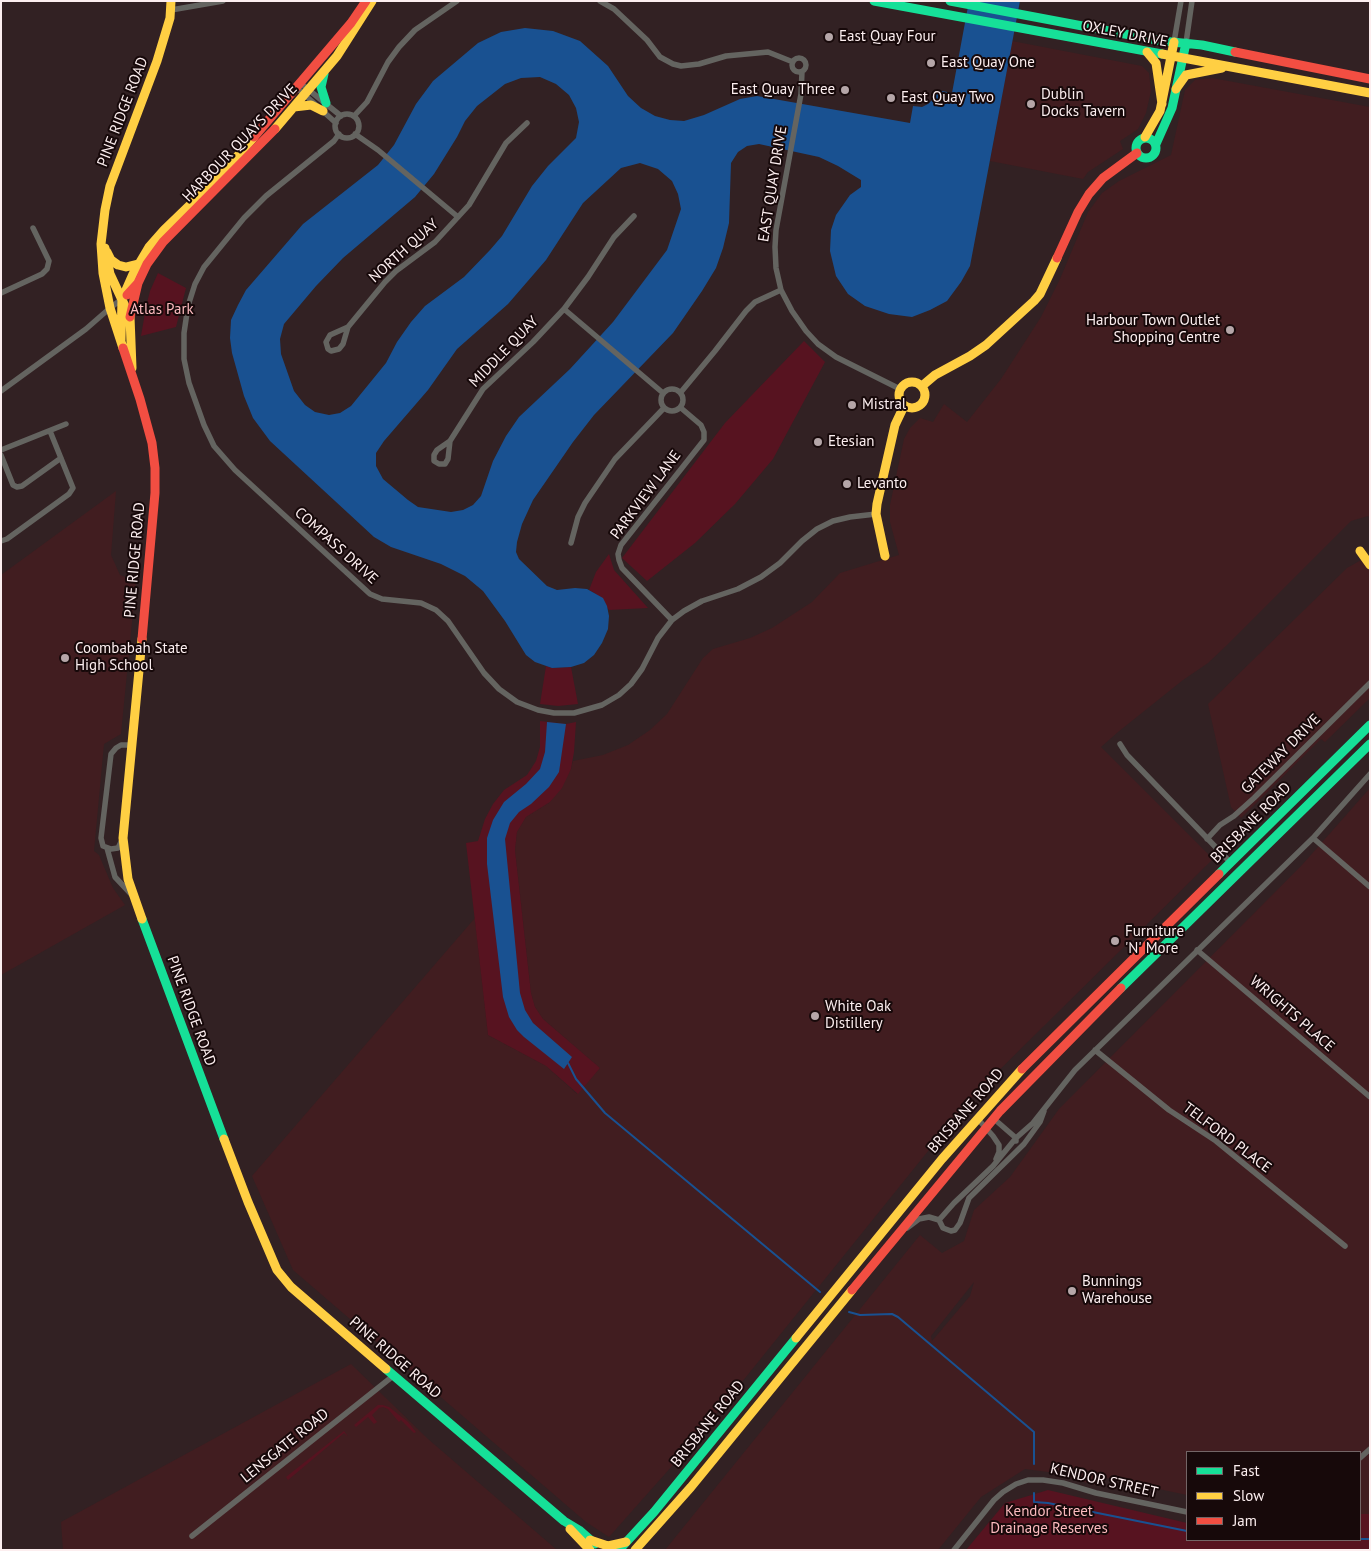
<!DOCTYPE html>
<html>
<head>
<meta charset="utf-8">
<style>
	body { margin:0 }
	#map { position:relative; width:1371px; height:1551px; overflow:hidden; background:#322123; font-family:"PT Sans",sans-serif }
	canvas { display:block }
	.frame { position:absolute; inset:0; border:2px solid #fceeef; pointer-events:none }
	.legend { position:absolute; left:1186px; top:1451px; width:175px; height:90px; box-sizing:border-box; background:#17090a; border:1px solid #736566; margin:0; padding:6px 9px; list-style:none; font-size:15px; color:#fceeef }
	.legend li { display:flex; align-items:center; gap:10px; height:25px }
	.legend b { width:25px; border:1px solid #736566 }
</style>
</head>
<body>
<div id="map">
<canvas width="1371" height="1551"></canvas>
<div class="frame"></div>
<ul class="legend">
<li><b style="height:6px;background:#16e098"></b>Fast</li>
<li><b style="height:6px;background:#ffcf43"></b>Slow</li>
<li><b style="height:6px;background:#f24e42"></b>Jam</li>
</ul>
</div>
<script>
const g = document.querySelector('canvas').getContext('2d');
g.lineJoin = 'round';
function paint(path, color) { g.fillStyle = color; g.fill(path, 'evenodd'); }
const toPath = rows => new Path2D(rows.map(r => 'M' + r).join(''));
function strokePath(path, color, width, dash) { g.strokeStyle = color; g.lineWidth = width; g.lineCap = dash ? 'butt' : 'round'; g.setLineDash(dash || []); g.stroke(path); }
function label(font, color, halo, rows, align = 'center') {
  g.font = font + ' "PT Sans",sans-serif'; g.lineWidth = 4; g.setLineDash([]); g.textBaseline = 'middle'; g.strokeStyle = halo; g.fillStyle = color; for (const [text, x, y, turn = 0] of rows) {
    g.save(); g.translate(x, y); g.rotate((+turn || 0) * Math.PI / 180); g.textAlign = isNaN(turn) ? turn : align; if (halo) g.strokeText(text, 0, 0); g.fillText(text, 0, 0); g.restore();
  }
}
paint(toPath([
	[1012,41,1142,66,1149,73,1151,91,1146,113,1138,129,1120,141,1123,149,1088,172,1083,179,990,161],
	[1212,78,1370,107,1370,518,1368,516,1351,521,1226,646,1208,663,1183,680,1118,732,1101,747,1213,859,970,1099,725,1403,688,1448,609,1537,586,1522,293,1270,252,1176,475,918,488,1035,546,1066,577,1094,600,1068,543,1019,535,1007,531,993,515,850,517,832,526,817,550,802,571,769,573,761,603,755,628,745,650,730,667,714,703,658,713,649,750,638,772,628,812,602,840,573,899,555,890,522,890,505,904,439,910,428,920,418,933,422,944,404,967,422,1001,379,1041,317,1060,279,1088,212,1102,193,1119,181,1171,155,1185,90,1195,80],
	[116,491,111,555,120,575,136,581,121,734,104,744,94,851,99,855,113,888,125,905,1,975,1,575],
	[1370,555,1370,698,1325,742,1321,739,1241,818,1231,807,1208,704,1347,568],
	[1370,788,1370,1514,1360,1514,1360,1452,1187,1452,1187,1495,1102,1477,1095,1485,1048,1472,1025,1469,981,1497,938,1550,665,1550,920,1235,942,1253,964,1241,974,1210,1010,1177,1059,1109,1302,865],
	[974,1282,970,1296,932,1341,931,1336],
	[351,1364,428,1439,557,1550,63,1550,61,1522]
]), '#411d20');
paint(toPath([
	[158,273,186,288,176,327,141,336,146,307,150,291],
	[804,341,825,362,773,459,735,504,695,543,647,581,622,558,725,423],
	[609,554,614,570,648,608,609,610,596,594,589,590,596,572],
	[546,666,552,668,571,667,578,704,558,706,540,704],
	[540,721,566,724,576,722,574,752,571,769,562,788,550,802,526,817,517,832,515,850,531,993,535,1007,543,1019,600,1068,578,1094,546,1066,488,1035,466,843,478,841,485,819,493,804,504,790,527,775,536,761,540,747],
	[378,1405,383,1405,389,1407,408,1422,416,1432,414,1433,401,1420,399,1422,388,1409,383,1407,379,1408,372,1415,377,1422,374,1424,368,1417,356,1427,354,1425],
	[344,1431,348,1437,344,1433,288,1480,286,1477],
	[1048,1490,1187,1523,1187,1540,1360,1540,1360,1514,1370,1514,1370,1550,966,1550,1005,1503]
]), '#571320');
paint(toPath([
	[969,1,1020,1,970,266,961,282,947,301,930,310,912,317,889,314,865,306,848,294,836,276,830,251,831,230,836,215,850,195,861,187,861,180,838,166,819,157,759,144,747,146,738,152,731,163,729,223,723,248,716,268,702,291,673,333,594,415,573,442,533,500,522,524,517,542,516,552,519,559,547,586,557,590,575,588,587,589,603,598,607,606,609,616,608,629,602,643,594,655,584,663,571,667,552,668,535,662,526,655,505,621,483,591,465,576,441,564,391,547,374,537,270,441,253,418,244,396,232,353,230,338,231,320,238,305,246,290,303,224,378,165,394,145,416,104,433,81,478,43,501,32,525,28,553,31,580,41,608,66,628,96,641,108,655,116,670,120,684,121,704,115,740,99,757,96,910,123,913,106,922,107,928,104,933,99,937,90,952,93],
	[540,77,556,84,569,95,576,108,579,122,576,138,548,166,532,186,502,236,490,250,464,277,425,306,411,322,397,342,386,363,351,406,340,413,329,415,315,412,305,405,294,391,281,354,280,339,284,324,316,286,343,258,415,197,434,174,457,137,465,121,477,106,505,84,521,78],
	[640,163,658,169,672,181,678,194,681,209,667,250,613,322,570,369,519,417,506,436,493,461,481,496,473,505,463,510,451,512,418,507,408,500,383,479,376,466,376,453,384,441,428,390,457,349,508,304,546,260,583,203,621,168],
	[547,722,566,724,559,772,549,787,531,804,519,812,510,823,505,839,520,993,525,1010,533,1023,572,1057,564,1069,524,1037,517,1030,509,1017,503,997,487,864,487,838,493,820,504,802,526,784,540,769,545,752]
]), '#195191');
strokePath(toPath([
	[568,1063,576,1079,605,1113,820,1292],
	[849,1312,860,1315,892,1314,898,1317,1034,1432,1034,1464],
	[1034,1493,1034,1502,1048,1503,1187,1531],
	[1360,1539,1370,1539],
	[1229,1540,1277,1540]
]), '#195191', 2);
strokePath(toPath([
	[600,1,614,9,647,40,660,57,673,64,681,66,699,64,726,56,768,52,793,62],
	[171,10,223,1],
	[1174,42,1181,1],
	[1186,43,1192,1],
	'792 65a7 7 0 1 1 14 0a7 7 0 1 1-14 0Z',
	[802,72,801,94,776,230,775,247,776,268,781,290,792,311,806,331,818,344,836,357,900,389],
	[299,82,341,116],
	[296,87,336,123],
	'335 126a12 12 0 1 1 24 0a12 12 0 1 1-24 0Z',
	[354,116,367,102,388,62,399,47,415,30,457,1],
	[339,134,334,141,266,196,244,218,204,267,195,284,188,306,184,333,184,359,189,383,204,425,214,446,235,470,370,594,382,599,421,603,436,610,448,621,484,673,499,689,517,702,538,710,554,713,574,713,602,705,619,695,631,684,642,669,658,638,672,620,684,611,702,601,738,589,761,577,780,563,802,541,817,529,833,521,850,517,876,514],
	[355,134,378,150,458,217],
	[1,293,42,274,47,269,49,261,33,228],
	[564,309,663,393],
	[348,327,343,344,339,349,331,351,328,349,326,342,330,335,348,327,385,282,396,271,435,242,458,217,469,205,506,143,527,123],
	'661 400a11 11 0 1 1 22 0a11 11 0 1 1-22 0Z',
	[1,391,86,329,110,308,122,299],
	[681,392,715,351,746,311,755,302,781,290],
	[450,441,437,450,434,455,434,461,439,464,445,464,448,459,450,441,483,389,533,342,564,309,588,277,614,237,634,216],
	[1,450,66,424],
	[1,455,13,485,17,487,22,486,61,458],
	[1,541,7,539,69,494,73,488,50,431],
	[571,543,578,517,585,503,615,459,664,408],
	[672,620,622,568,619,560,618,554,621,545,704,440,704,432,701,425,681,408],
	[1120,744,1127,755,1230,862],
	[123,838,118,848,111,849,103,846,101,838,111,754,116,748,121,745,131,745],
	[1313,838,1370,887],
	[1207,839,1220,825,1234,816,1254,798,1370,683],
	[107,848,115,877,131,894],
	[1197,950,1370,1097],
	[1095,1050,1169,1110,1216,1141,1345,1246],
	[977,1118,993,1136,999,1145,999,1152,996,1159],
	[993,1118,1016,1138,1016,1141],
	[939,1220,954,1203,993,1166,1016,1138,1033,1123,1075,1070,1313,838,1370,774],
	[907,1228,919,1219,929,1217,939,1220,943,1228,951,1231,955,1230,960,1223,969,1198,1024,1144,1040,1122,1044,1111],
	[1360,1458,1370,1449],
	[192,1536,393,1376],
	[954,1550,994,1500,1003,1492,1016,1484,1028,1480,1043,1480,1063,1483,1096,1493,1187,1512]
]), '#646460', 5.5);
strokePath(toPath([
	[874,1,1162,54],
	[950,1,1162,41,1202,45,1235,52],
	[324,74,321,87,326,103],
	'1136 148a10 10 0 1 1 20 0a10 10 0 1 1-20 0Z',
	[1156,144,1172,108,1186,43],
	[1219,874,1370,725],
	[142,919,224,1139],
	[1121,988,1370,744],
	[386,1369,564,1521,579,1530,595,1544],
	[619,1550,654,1512,796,1338]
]), '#16e098', 9);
strokePath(toPath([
	[1147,52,1156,63,1162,104],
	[1162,54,1370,93],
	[1176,89,1186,75,1222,68],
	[294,107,311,105,323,111],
	[275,129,337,56,372,1],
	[1145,137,1160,111,1174,42],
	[105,248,110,274,130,317,132,368],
	[107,252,111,260,118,265,126,267,138,264],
	[121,340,122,299,133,274,149,247,164,230,222,174,254,137],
	[123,348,110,308,103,273,101,244,105,210,110,186,157,61,170,18,171,1],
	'899 395a13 13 0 1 1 26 0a13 13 0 1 1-26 0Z',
	[922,386,935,375,970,356,986,345,1034,301,1040,294,1057,258],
	[1360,551,1370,565],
	[885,556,876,514,877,504,895,425,904,406],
	[142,919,128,879,123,838,142,639],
	[224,1139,248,1202,277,1270,291,1287,386,1369],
	[796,1338,942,1159,1022,1069],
	[570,1529,590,1550],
	[590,1540,608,1546,626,1542],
	[635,1550,691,1487,852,1290]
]), '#ffcf43', 9);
strokePath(toPath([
	[1235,52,1370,79],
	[254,137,351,23,366,1],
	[1057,258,1078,212,1089,194,1103,178,1137,153],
	[127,295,138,283,147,264,163,242,275,129],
	[130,317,138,283],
	[123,348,140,399,152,443,155,468,155,493,142,639],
	[1022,1069,1219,874],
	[852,1290,1000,1111,1121,988]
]), '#f24e42', 9);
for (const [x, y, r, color] of [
	[829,37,5,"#b5a6a8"],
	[931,63,5,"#b5a6a8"],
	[845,90,5,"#b5a6a8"],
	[891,98,5,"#b5a6a8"],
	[1031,104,5,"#b5a6a8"],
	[1230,330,5,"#b5a6a8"],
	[852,405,5,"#b5a6a8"],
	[818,442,5,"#b5a6a8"],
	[847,484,5,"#b5a6a8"],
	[65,658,5,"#b5a6a8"],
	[1115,941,5,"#b5a6a8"],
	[815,1016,5,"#b5a6a8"],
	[1072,1291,5,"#b5a6a8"]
]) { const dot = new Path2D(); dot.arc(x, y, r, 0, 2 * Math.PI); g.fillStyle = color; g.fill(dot); strokePath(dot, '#17090a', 2); }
label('15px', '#fceeef', '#17090a', [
	["OXLEY DRIVE",1125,34,11],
	["PINE RIDGE ROAD",123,112,-69],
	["HARBOUR QUAYS DRIVE",240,143,-46],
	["EAST QUAY DRIVE",773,184,-81],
	["NORTH QUAY",404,251,-42],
	["MIDDLE QUAY",504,352,-46],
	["PARKVIEW LANE",646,495,-53],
	["COMPASS DRIVE",336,546,42],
	["PINE RIDGE ROAD",135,560,-85],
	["GATEWAY DRIVE",1281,754,-45],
	["BRISBANE ROAD",1251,823,-45],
	["PINE RIDGE ROAD",191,1011,70],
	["WRIGHTS PLACE",1292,1014,41],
	["BRISBANE ROAD",966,1111,-49],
	["TELFORD PLACE",1227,1138,37],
	["PINE RIDGE ROAD",395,1358,41],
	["BRISBANE ROAD",708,1424,-51],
	["LENSGATE ROAD",285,1446,-39],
	["KENDOR STREET",1104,1481,13]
]);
label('15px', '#fceeef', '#17090a', [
	["East Quay Four",839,37],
	["East Quay One",941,63],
	["East Quay Three",835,90,"right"],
	["Dublin",1041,95],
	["Docks Tavern",1041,112],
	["East Quay Two",901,98],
	["Harbour Town Outlet",1220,321,"right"],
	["Shopping Centre",1220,338,"right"],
	["Mistral",862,405],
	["Etesian",828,442],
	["Levanto",857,484],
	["Coombabah State",75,649],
	["High School",75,666],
	["Furniture",1125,932],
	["'N' More",1125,949],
	["White Oak",825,1007],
	["Distillery",825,1024],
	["Bunnings",1082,1282],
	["Warehouse",1082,1299]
], 'left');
label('15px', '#fcbabe', '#17090a', [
	["Atlas Park",162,310],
	["Kendor Street",1049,1512],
	["Drainage Reserves",1049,1529]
]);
</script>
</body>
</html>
